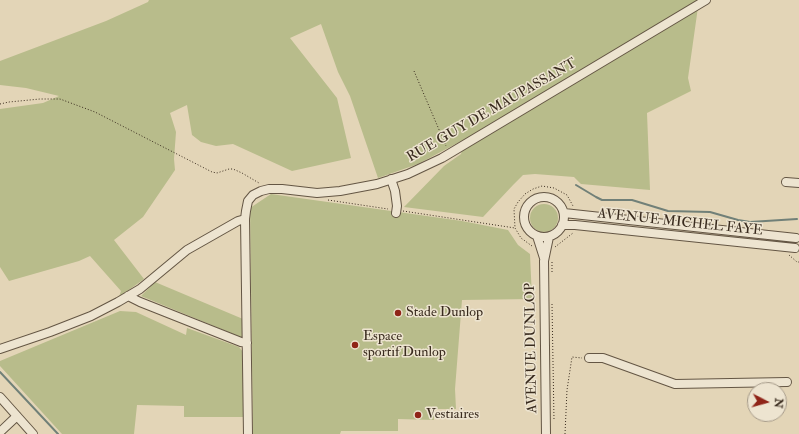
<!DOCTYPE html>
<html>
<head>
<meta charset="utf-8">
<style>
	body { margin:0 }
	#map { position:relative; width:799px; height:434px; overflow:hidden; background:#e3d5b7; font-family:"IM FELL Double Pica",serif }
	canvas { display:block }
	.north { position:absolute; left:747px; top:382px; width:40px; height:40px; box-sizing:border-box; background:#ede4d0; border:1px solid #a59a89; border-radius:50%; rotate:96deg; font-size:11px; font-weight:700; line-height:16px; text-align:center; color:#392b1e }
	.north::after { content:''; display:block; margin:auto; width:14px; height:18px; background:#8f2418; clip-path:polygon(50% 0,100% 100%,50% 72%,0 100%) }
</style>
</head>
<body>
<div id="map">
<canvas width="799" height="434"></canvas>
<div class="north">N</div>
</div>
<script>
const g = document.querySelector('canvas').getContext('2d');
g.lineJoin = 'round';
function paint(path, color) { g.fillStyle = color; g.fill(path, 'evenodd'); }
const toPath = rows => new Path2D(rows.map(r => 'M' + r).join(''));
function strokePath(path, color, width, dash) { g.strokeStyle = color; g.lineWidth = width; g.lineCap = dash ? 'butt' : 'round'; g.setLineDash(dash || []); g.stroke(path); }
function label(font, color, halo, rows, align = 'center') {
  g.font = font + ' "IM FELL Double Pica",serif'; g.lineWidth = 3; g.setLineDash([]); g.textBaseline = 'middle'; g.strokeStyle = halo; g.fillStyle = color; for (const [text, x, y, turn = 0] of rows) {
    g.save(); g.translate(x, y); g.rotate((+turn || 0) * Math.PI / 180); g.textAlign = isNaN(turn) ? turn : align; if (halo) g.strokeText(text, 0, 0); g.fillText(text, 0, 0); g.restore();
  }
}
paint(toPath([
	[149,0,699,0,688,78,691,91,647,113,650,190,581,184,574,177,535,174,523,175,514,184,483,217,404,207,444,166,461,154,465,139,418,164,378,178,350,96,338,72,321,24,290,38,337,98,351,158,292,171,233,144,216,146,201,142,192,135,187,105,170,113,176,132,174,159,175,170,143,217,114,240,144,279,119,297,121,291,90,256,79,261,9,281,0,267,0,109,43,103,59,96,26,88,0,85,0,61,106,21,148,2],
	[271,194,462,221,508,230,518,245,530,254,532,299,462,300,455,389,456,409,434,409,434,420,398,419,398,431,341,431,340,434,253,434,250,208],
	'530 218a14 14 0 1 1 28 0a14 14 0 1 1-28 0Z',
	[155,282,243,319,243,338,141,296],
	[120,311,136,312,186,335,187,328,239,347,243,352,243,417,184,417,184,406,137,405,134,434,62,434,0,366,0,361]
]), '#b8bc8b');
strokePath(toPath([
	[576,185,596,197,602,200,632,200,668,211,710,212,738,220,750,222,797,219],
	[0,372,58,434]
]), '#718078', 2);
const minor = toPath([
	[391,179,395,191,397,206,396,213],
	[786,182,799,183],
	'524 217a20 20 0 1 1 40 0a20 20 0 1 1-40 0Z',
	[564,213,796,238],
	[562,225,575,225,795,248],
	[537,236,544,258],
	[128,296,140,302,241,342,247,343],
	[0,349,50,332,91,316,118,302,140,289,187,250,238,221,245,219],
	[589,358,603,358,675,384,787,382],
	[0,397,33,434],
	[0,432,17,416],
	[248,434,245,219,246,211,248,201,253,195,261,191,269,189,282,189,317,193,340,191,377,184,408,174,442,158,706,0],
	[546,434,544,261,549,237]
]);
strokePath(minor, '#645644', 10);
strokePath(toPath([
	[414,71,446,146],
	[0,104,9,102,40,99,60,99,95,112,212,172,217,173,229,169,233,169,242,173,259,183],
	[328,200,388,209],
	[403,211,515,228],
	[532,246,521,238,515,228,514,209,518,202,525,194,533,189,542,186,554,188,567,195,573,206],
	[555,247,573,233],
	[789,255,797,262,799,262],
	[552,272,552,260],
	[552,304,554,420],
	[565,434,567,390,572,357,582,358]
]), '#392b1e', 1, [1, 2]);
strokePath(minor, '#ede4d0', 8);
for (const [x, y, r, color] of [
	[398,313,4,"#8f2418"],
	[355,345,4,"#8f2418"],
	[418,415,4,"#8f2418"]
]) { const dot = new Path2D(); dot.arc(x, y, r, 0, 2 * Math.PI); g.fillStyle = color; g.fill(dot); strokePath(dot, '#ede4d0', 1.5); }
label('14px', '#392b1e', '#ede4d0', [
	["RUE GUY DE MAUPASSANT",492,111,-30],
	["AVENUE MICHEL FAYE",680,223,6],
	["AVENUE DUNLOP",532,348,-91]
]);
label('14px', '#392b1e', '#ede4d0', [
	["Stade Dunlop",406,313],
	["Espace",363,337],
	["sportif Dunlop",363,353],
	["Vestiaires",426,415]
], 'left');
</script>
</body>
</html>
